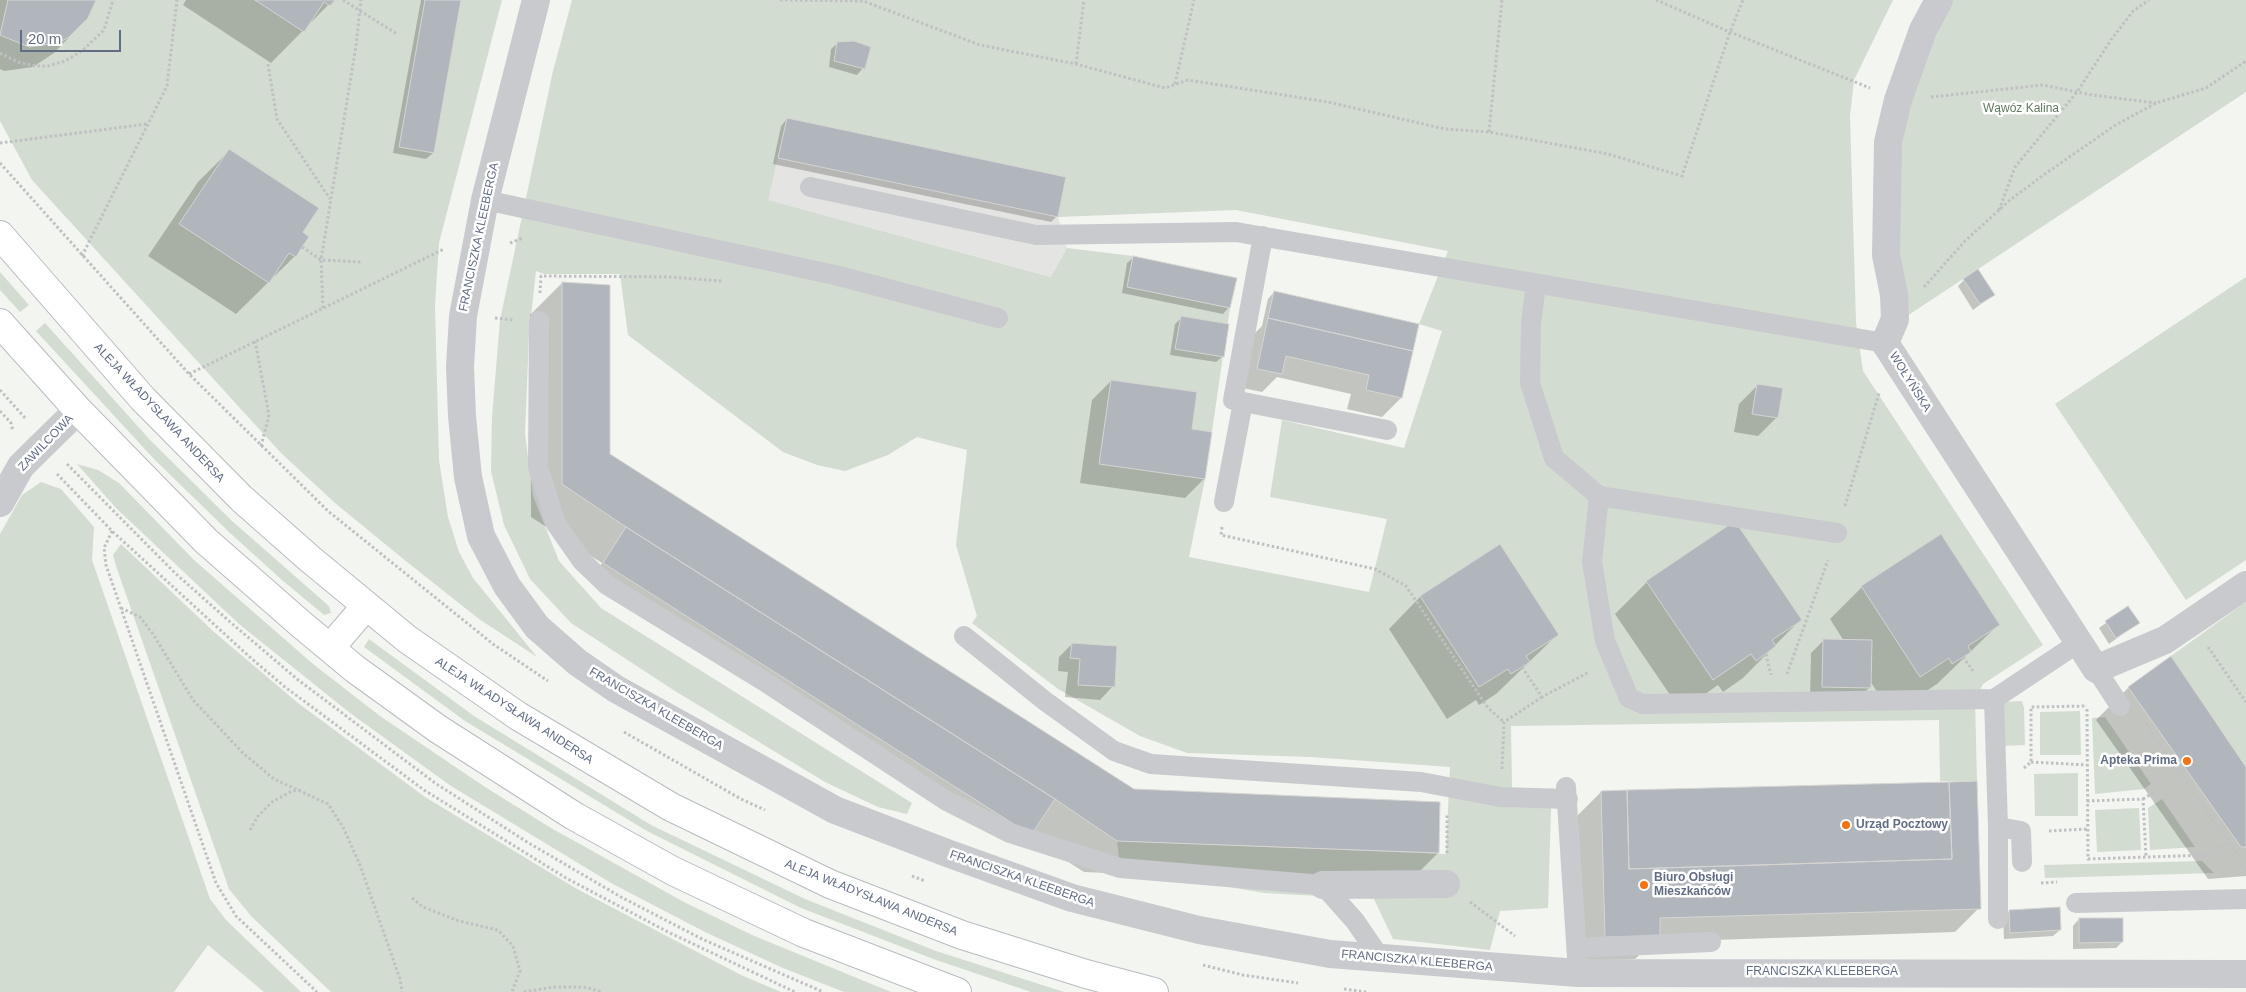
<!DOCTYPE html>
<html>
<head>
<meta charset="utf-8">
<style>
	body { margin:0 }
	#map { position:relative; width:2246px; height:992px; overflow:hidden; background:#f3f5f0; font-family:Helvetica,sans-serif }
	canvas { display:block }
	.scale { position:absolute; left:20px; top:30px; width:101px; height:22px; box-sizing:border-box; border:2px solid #616d83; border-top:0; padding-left:6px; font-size:15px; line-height:18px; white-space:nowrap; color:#616d83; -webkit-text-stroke:4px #fff; paint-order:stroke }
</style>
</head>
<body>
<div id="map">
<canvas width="2246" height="992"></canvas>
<div class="scale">20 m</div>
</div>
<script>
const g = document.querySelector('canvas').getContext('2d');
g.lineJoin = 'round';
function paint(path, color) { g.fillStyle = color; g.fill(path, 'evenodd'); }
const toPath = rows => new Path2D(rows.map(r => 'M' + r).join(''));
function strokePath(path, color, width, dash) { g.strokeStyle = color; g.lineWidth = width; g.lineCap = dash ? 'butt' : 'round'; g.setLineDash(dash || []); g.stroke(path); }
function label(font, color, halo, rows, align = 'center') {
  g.font = font + ' Helvetica,sans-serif'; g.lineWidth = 5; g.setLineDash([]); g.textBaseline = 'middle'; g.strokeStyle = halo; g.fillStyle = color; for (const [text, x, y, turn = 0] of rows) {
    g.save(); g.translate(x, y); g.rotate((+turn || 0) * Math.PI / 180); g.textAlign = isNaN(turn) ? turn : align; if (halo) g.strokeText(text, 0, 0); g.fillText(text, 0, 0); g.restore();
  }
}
paint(toPath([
	[787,118,1066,177,1058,217,1067,248,1052,277,767,200]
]), '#e4e5e3');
paint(toPath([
	[0,0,502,0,439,243,435,305,439,460,448,517,459,552,473,578,537,657,479,619,407,562,335,503,281,453,32,180,0,121],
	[572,0,1893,0,1854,80,1850,116,1856,322,1863,371,2043,645,1983,684,1975,700,1977,781,1940,781,1939,720,1511,726,1512,786,1509,807,1551,808,1548,908,1500,911,1490,950,1393,939,1374,899,1264,893,1120,868,1117,841,1446,854,1450,767,1311,757,1187,753,1140,736,1058,689,972,623,977,616,956,545,967,450,917,437,888,455,845,471,817,465,783,452,628,335,620,274,544,274,536,271,529,334,525,434,533,496,559,561,601,608,912,803,907,814,878,807,825,782,675,691,571,623,530,579,504,525,491,471,492,417,500,320,553,71],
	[787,118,1066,177,1058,217,1236,210,1448,251,1419,324,1442,331,1404,448,1282,420,1270,497,1387,519,1369,592,1189,557,1205,479,1230,308,1127,287,1133,256,1067,248,1051,277,768,200],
	[1953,0,2246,0,2246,92,1907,316,1896,260,1897,124,1921,64],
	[0,272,29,305,20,312,0,290],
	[2246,277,2246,560,2186,600,2055,404],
	[45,323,151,441,232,521,329,606,331,613,324,615,282,580,229,532,154,459,36,331],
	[77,464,98,470,119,483,194,560,313,664,380,716,485,787,551,828,684,902,752,935,891,992,844,992,783,968,705,932,611,883,451,786,350,713,239,624,117,509],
	[41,482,61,489,94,527,92,560,210,899,226,920,301,992,264,992,208,945,174,992,0,992,0,534,22,495],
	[121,544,214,632,298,703,425,797,577,889,741,975,781,992,331,992,251,916,229,889,116,566,113,555],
	[2246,602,2246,767,2171,656],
	[369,639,474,716,651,825,805,899,936,951,1064,992,1031,992,936,960,801,908,647,831,465,721,364,647],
	[2022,701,2024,708,2025,745,2001,746,2000,702],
	[2080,711,2081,755,2040,755,2040,712],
	[2105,717,2151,784,2144,789,2095,794,2092,718],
	[2078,773,2078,816,2035,816,2034,774],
	[2162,799,2195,847,2150,850,2148,808],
	[2139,808,2141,850,2097,852,2095,810],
	[2202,861,2214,873,2045,878,2044,865]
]), '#d3dcd0');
paint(toPath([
	[0,0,95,0,78,28,54,53,33,67,4,71,0,69],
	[186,0,333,0,271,63,183,5],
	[421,0,460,0,433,153,426,159,393,153],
	[838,43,863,68,857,75,829,67,831,49],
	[787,119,1057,216,1051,222,773,164,781,126],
	[230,150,301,233,307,237,295,256,236,314,148,256,198,182],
	[1134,257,1229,307,1223,314,1122,293,1127,263],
	[1964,280,1993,295,1973,310,1958,286],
	[562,283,609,455,1134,790,1438,853,1406,885,1084,872,1028,836,1024,840,598,570,602,563,531,517,530,315],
	[1274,292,1418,325,1401,398,1382,417,1347,409,1351,394,1277,377,1262,392,1238,387,1249,339,1262,326,1268,299],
	[1181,318,1223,356,1216,362,1170,355,1175,324],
	[1111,381,1190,430,1204,479,1185,498,1080,483,1092,400],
	[1758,385,1777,417,1758,436,1734,432,1739,404],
	[1500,546,1557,635,1496,694,1479,705,1476,700,1447,719,1389,629,1420,597],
	[1647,582,1800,620,1743,678,1723,692,1718,685,1681,711,1615,614],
	[1862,587,1999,624,1937,684,1920,695,1917,690,1888,708,1870,681,1870,687,1857,700,1810,699,1811,653,1824,640,1844,641,1830,619],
	[2128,607,2138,623,2109,644,2099,628],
	[1072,644,1113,686,1100,700,1065,697,1068,672,1058,671,1059,657],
	[2171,658,2246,769,2246,876,2208,879,2096,720,2128,688],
	[1601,792,1979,908,1955,932,1653,942,1635,959,1581,961,1577,816],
	[2010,911,2060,930,2053,936,2004,939,2003,917],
	[2079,919,2122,942,2116,948,2073,949,2073,926]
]), '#0003');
const building = toPath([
	[8,0,96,0,88,18,69,37,58,43,29,47,0,35,8,0],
	[255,0,335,0,330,6,324,2,304,32,255,0],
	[425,0,461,0,434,153,399,147,425,0],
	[854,41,871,47,865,69,834,61,837,42,854,41],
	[787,118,1066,177,1058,217,778,158,787,118],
	[229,149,319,208,303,232,309,237,302,247,296,257,289,253,269,283,179,224,229,149],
	[1133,256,1237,278,1230,308,1127,287,1133,256],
	[1978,269,1995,295,1980,304,1963,279,1978,269],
	[562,282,610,285,610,454,1134,789,1440,802,1439,853,1117,841,1055,799,626,527,562,484,562,282],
	[1274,291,1419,324,1413,351,1268,318,1274,291],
	[1181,316,1229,324,1224,357,1175,349,1181,316],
	[1268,318,1413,351,1402,398,1366,390,1369,375,1286,356,1282,374,1257,369,1268,318],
	[1111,380,1197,392,1192,429,1212,432,1205,479,1099,464,1111,380],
	[1757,384,1783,388,1778,418,1752,414,1757,384],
	[1735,521,1802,620,1772,640,1776,646,1756,661,1751,654,1713,680,1646,581,1735,521],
	[626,527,1055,799,1031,835,603,563,626,527],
	[1941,534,2000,625,1968,646,1971,652,1963,657,1952,664,1949,658,1920,677,1861,586,1941,534],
	[1500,544,1559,635,1526,656,1530,662,1511,674,1508,669,1479,687,1420,596,1500,544],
	[2128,606,2140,623,2116,638,2105,621,2128,606],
	[1823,639,1872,640,1871,688,1822,687,1823,639],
	[1072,643,1117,646,1115,687,1078,685,1080,659,1070,658,1072,643],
	[2171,656,2246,767,2246,847,2241,847,2128,687,2171,656],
	[1977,781,1981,909,1660,918,1660,936,1605,937,1601,791,1627,790,1629,869,1952,859,1949,782,1977,781],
	[1949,782,1952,859,1629,869,1627,790,1949,782],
	[2060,907,2061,930,2010,933,2009,910,2060,907],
	[2079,918,2123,918,2123,942,2079,943,2079,918]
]);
paint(building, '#b0b6bc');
strokePath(building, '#d5d5d3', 1);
const secondary = toPath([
	[0,235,143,399,242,499,310,559,407,639,518,716,671,807,830,884,962,935,1086,974,1154,992],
	[0,323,78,410,206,541,302,625,355,669,438,729,574,816,673,871,804,933,957,992],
	[330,648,366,606]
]);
strokePath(secondary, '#b8bbc0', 30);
strokePath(toPath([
	[343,0,397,34],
	[780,0,863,1,980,45,1076,64,1165,88,1188,80,1328,102,1445,129,1489,132,1608,154,1682,176,1730,32,1743,0],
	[1656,0,1730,32,1870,88],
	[0,53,18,62,35,66,48,66,65,61,82,51,104,30,113,0],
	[268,64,277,119,330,199],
	[1076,64,1084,0],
	[1175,84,1194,0],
	[1931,97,2043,85,2092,95,2156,103],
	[1489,132,1502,0],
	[0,143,147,124],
	[0,163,189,374,328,511,493,644,548,681],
	[1999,210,2015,167,2077,92,2111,40,2133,11,2149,0],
	[510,243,523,238],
	[302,247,321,260,362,262],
	[82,256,167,86,177,0],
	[1924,287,1965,241,2010,200,2045,174,2114,126,2156,103,2206,88,2246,61],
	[540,293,541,276,669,277,722,281],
	[323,308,321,260,356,46,361,0],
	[495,318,513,320],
	[255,341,269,415,261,446],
	[189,374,444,249],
	[0,390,26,419],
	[0,411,11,423,13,431],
	[67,464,175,573,229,621,297,679,435,783,527,842,621,897,704,940,823,992],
	[57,474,112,531,252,659,285,687,424,790,566,878,670,933,795,992],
	[1845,506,1879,393],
	[1222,527,1221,535,1375,569,1406,586,1488,708,1504,722],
	[112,531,104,548,106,565,216,883,236,916,317,992],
	[121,608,140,617,153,634,193,700,243,753,274,779,328,804,343,827,360,865,400,979,402,992],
	[2208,647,2246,702],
	[1766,654,1771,675],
	[1963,657,1973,671],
	[1522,667,1542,697,1589,672],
	[1787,674,1828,560],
	[2087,709,2088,859,2208,855,2229,842],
	[2143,720,2229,842,2246,870],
	[624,732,741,799,765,810],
	[2031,762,2087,765],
	[2024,768,2031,762,2031,707,2087,706],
	[1502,769,1504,722,1542,697],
	[2143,799,2156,791],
	[2087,801,2143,799,2146,857],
	[250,830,258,816,272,802,292,791,302,790],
	[2049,831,2087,829],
	[1447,853,1447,814],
	[912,876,925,881],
	[2041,883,2057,882],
	[412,898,423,907,459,921,498,930,513,946,520,971,512,992],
	[1470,902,1515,936],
	[1203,965,1243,975,1298,983],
	[1344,989,1366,992],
	[524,992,554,987,584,987,602,992]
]), '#bfc0c2', 3, [2.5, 2.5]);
strokePath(toPath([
	[810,187,1036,235,1236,232,1885,343],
	[485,200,835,275,998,318],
	[1263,236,1233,400,1387,430],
	[1536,284,1531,324,1530,383,1554,458,1599,496],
	[539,321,538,467,556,524,582,561,607,585,762,680,945,800,1010,833,1120,868,1323,885,1355,921,1381,959],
	[1224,502,1243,402],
	[1837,533,1599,496,1592,562,1605,641,1629,698,1643,704,1994,699],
	[964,636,1045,701,1114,751,1151,764,1421,782,1500,797,1568,799],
	[2096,669,2120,706],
	[1566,787,1578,973],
	[1998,827,1994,699,2078,643],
	[2076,903,2246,899],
	[1998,919,1998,827,2021,831,2022,862],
	[1577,948,1711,942]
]), '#c8cace', 20);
strokePath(toPath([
	[1885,343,1895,319,1894,295,1886,255,1888,142,1898,100,1923,30,1939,0]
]), '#c8cace', 28);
strokePath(toPath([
	[536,0,485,200,463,316,460,367,462,416,468,477,481,536,507,586,537,627,577,662,616,689,835,810,947,853,1072,898,1199,930,1330,954,1578,973,2246,974],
	[1885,343,2096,669,2165,640,2246,585],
	[0,503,21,466,78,410],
	[1323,885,1446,884]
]), '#c8cace', 28);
strokePath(secondary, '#fff', 28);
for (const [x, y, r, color] of [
	[2187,761,5,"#f17313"],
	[1846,825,5,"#f17313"],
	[1644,885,5,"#f17313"]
]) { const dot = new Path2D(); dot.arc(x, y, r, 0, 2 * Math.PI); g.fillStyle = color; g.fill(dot); strokePath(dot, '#fff', 2); }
label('12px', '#607a60', '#fff', [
	["Wąwóz Kalina",2021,109]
]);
label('12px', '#616d83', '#fff', [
	["FRANCISZKA KLEEBERGA",479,237,-78],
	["WOŁYŃSKA",1910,382,58],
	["ALEJA WŁADYSŁAWA ANDERSA",159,413,47],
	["ZAWILCOWA",46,443,-46],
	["FRANCISZKA KLEEBERGA",656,709,30],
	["ALEJA WŁADYSŁAWA ANDERSA",514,711,33],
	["FRANCISZKA KLEEBERGA",1022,879,19],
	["ALEJA WŁADYSŁAWA ANDERSA",871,898,22],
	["FRANCISZKA KLEEBERGA",1417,961,5],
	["FRANCISZKA KLEEBERGA",1822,972]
]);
label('bold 12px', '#616d83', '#fff', [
	["Apteka Prima",2177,761,"right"],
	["Urząd Pocztowy",1856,825],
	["Biuro Obsługi",1654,878],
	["Mieszkańców",1654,892]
], 'left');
</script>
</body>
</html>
